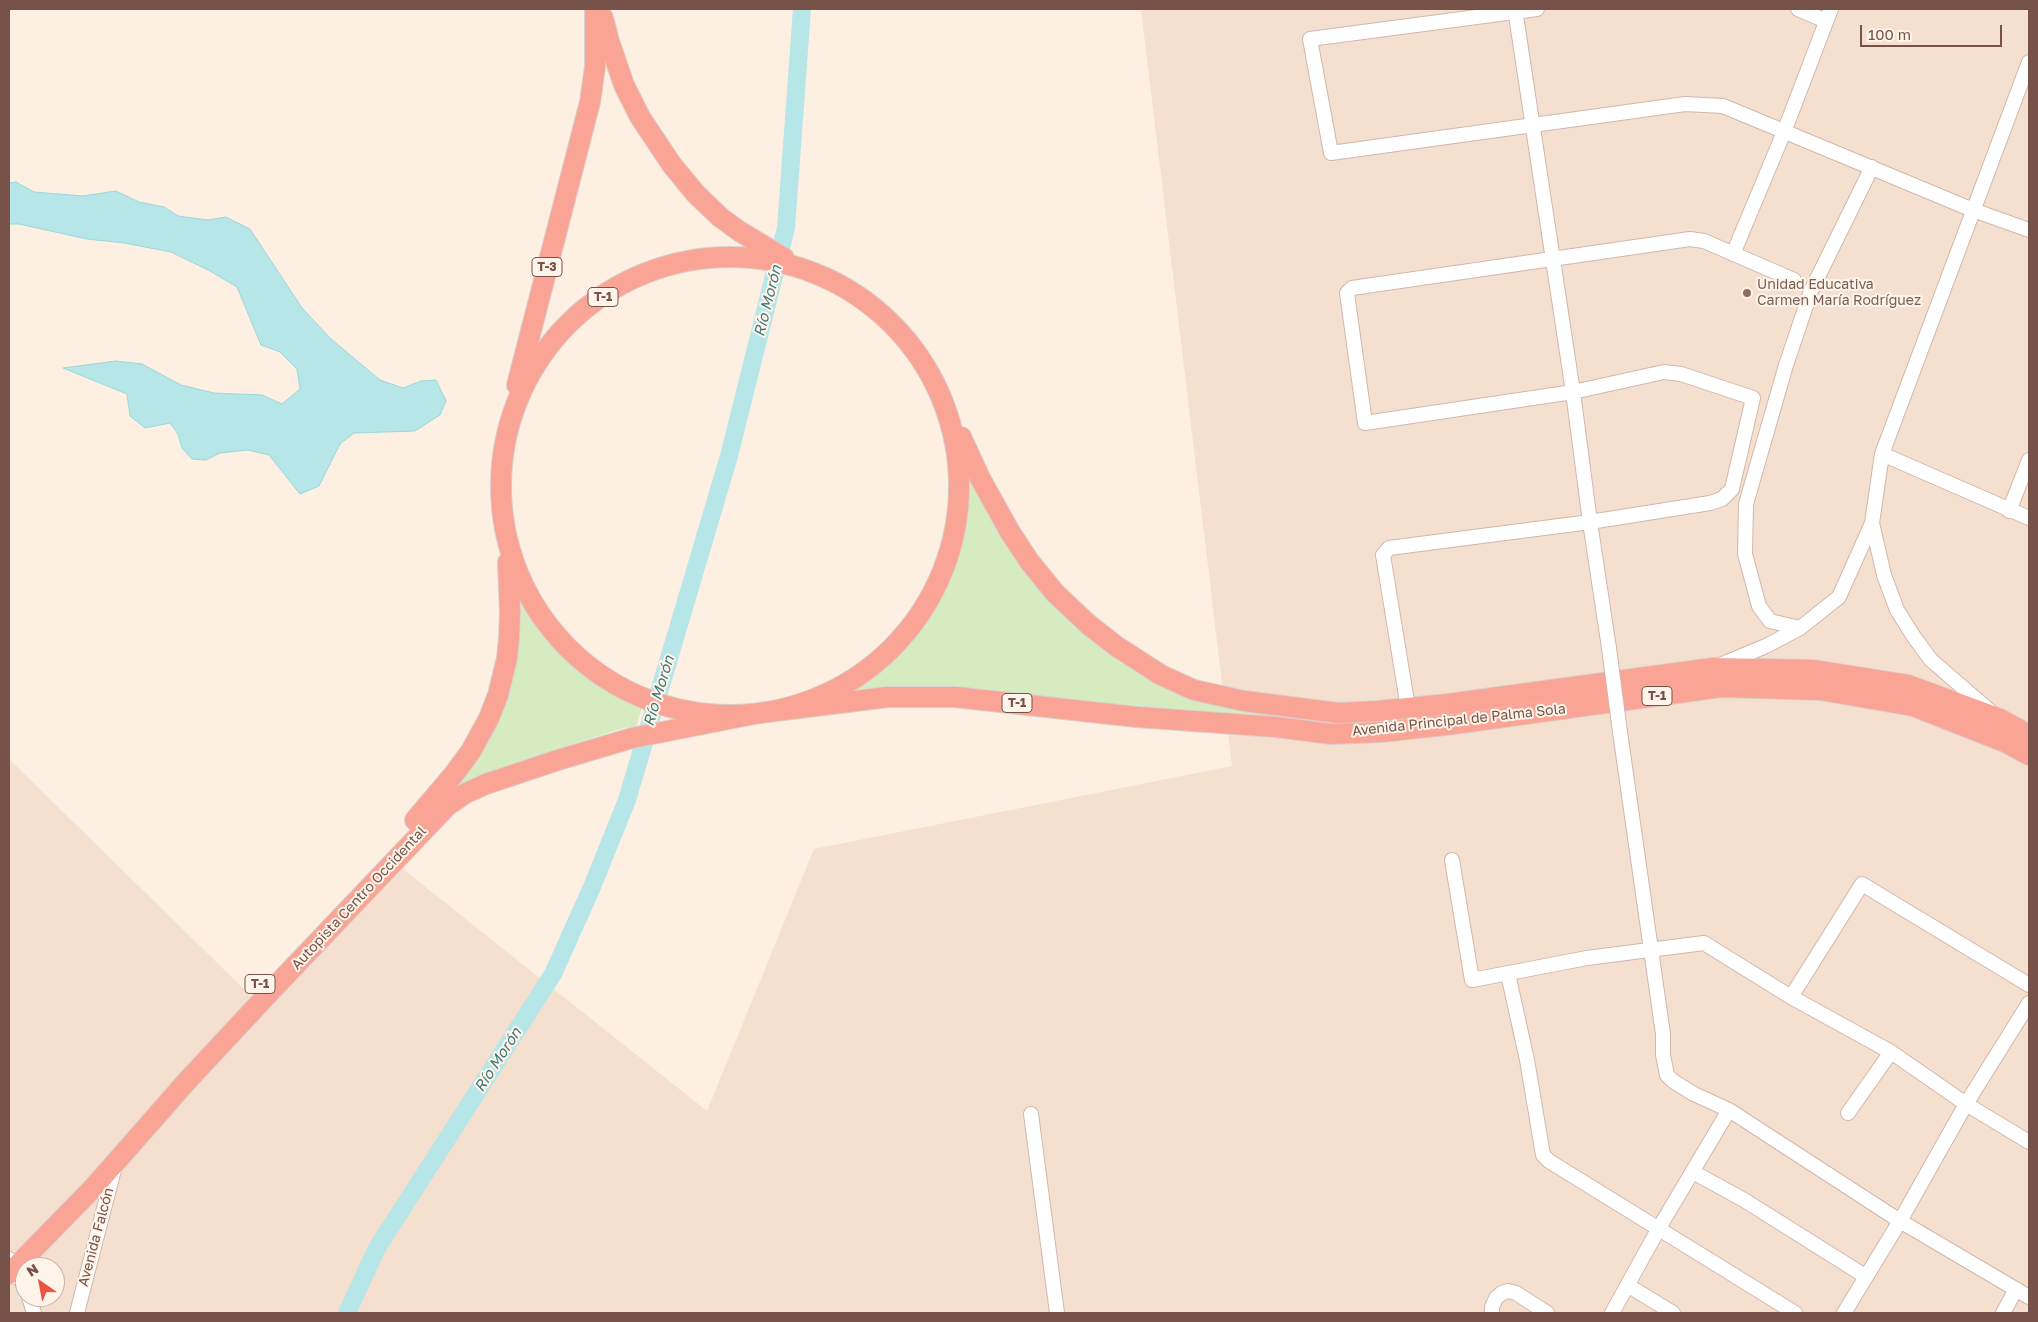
<!DOCTYPE html>
<html>
<head>
<meta charset="utf-8">
<style>
	body { margin:0 }
	#map { position:relative; width:2038px; height:1322px; overflow:hidden; background:#fdefe2; font-family:"Golos Text",sans-serif }
	canvas { display:block }
	.frame { position:absolute; inset:0; border:10px solid #765248; pointer-events:none }
	.north { position:absolute; left:15px; top:1257px; width:50px; height:50px; box-sizing:border-box; background:#fff4e9; border:1px solid #c8b3a9; border-radius:50%; rotate:327deg; font-size:14px; font-weight:700; line-height:20px; text-align:center; color:#765248 }
	.north::after { content:''; display:block; margin:auto; width:18px; height:22px; background:#ec5442; clip-path:polygon(50% 0,100% 100%,50% 72%,0 100%) }
	.scale { position:absolute; left:1860px; top:25px; width:142px; height:22px; box-sizing:border-box; border:2px solid #765248; border-top:0; padding-left:6px; font-size:15px; line-height:18px; white-space:nowrap; color:#765248; -webkit-text-stroke:4px #fff4e9; paint-order:stroke }
</style>
</head>
<body>
<div id="map">
<canvas width="2038" height="1322"></canvas>
<div class="frame"></div>
<div class="north">N</div>
<div class="scale">100 m</div>
</div>
<script>
const g = document.querySelector('canvas').getContext('2d');
g.lineJoin = 'round';
function paint(path, color) { g.fillStyle = color; g.fill(path, 'evenodd'); }
const toPath = rows => new Path2D(rows.map(r => 'M' + r).join(''));
function strokePath(path, color, width, dash) { g.strokeStyle = color; g.lineWidth = width; g.lineCap = dash ? 'butt' : 'round'; g.setLineDash(dash || []); g.stroke(path); }
function label(font, color, halo, rows, align = 'center') {
  g.font = font + ' "Golos Text",sans-serif'; g.lineWidth = 4; g.setLineDash([]); g.textBaseline = 'middle'; g.strokeStyle = halo; g.fillStyle = color; for (const [text, x, y, turn = 0] of rows) {
    g.save(); g.translate(x, y); g.rotate((+turn || 0) * Math.PI / 180); g.textAlign = isNaN(turn) ? turn : align; if (halo) g.strokeText(text, 0, 0); g.fillText(text, 0, 0); g.restore();
  }
}
paint(toPath([
	[1141,9,2029,9,2029,1313,9,1313,9,759,253,998,389,858,707,1111,814,849,1232,766],
	[25,1267,55,1267,55,1297,25,1297]
]), '#f5e0d0');
paint(toPath([
	[964,466,980,492,997,531,1025,573,1053,601,1126,663,1342,719,1342,724,848,694,898,656,925,626,946,590,958,556,967,509],
	[521,598,541,629,573,665,642,707,636,727,623,728,496,769,455,788,498,715,511,670,521,623]
]), '#d7ebc0');
const water = toPath([
	[16,182,34,192,83,196,116,191,139,202,164,207,178,216,208,220,226,217,250,229,302,308,331,339,380,380,403,388,421,381,436,380,446,401,440,415,415,431,354,433,340,444,319,486,300,494,269,455,248,450,220,453,206,460,192,459,182,448,178,434,170,423,145,428,130,416,127,394,63,368,116,361,142,364,181,385,214,393,262,395,282,404,300,389,297,369,280,352,261,345,237,287,210,271,171,252,124,243,87,239,19,224,9,224,9,183,16,182]
]);
paint(water, '#b6e6e7');
strokePath(water, '#9cd7d9', 1);
strokePath(toPath([
	[347,1313,377,1248,553,974,592,887,627,800,729,456,786,228,802,9]
]), '#b6e6e7', 18);
const minor = toPath([
	[1515,9,1573,392,1590,522,1609,648],
	[1537,9,1310,39,1331,153,1685,104,1723,106,1973,210,2029,230],
	[1798,9,1826,21],
	[1733,254,1784,132,1831,9],
	[1882,454,2029,518],
	[2009,511,2029,460],
	[1872,523,1884,575,1897,610,1914,637,1931,660,1990,711],
	[1800,628,1770,621,1759,606,1745,554,1746,504,1786,365,1811,291,1872,167],
	[1720,665,1766,646,1800,628,1839,597,1872,523,1882,454,2029,62],
	[1408,708,1383,555,1389,548,1590,522,1710,503,1722,499,1732,489,1753,398,1681,374,1664,372,1573,392,1365,423,1347,293,1352,288,1690,239,1704,241,1794,280],
	[1620,732,1663,1034,1663,1055,1667,1075,1673,1081,1694,1094,1729,1110,1900,1221,2029,1297],
	[1452,860,1472,980,1587,958,1704,943,1791,997,1891,1052,1966,1104,2029,1142],
	[1508,974,1527,1060,1543,1155,1549,1161,1795,1313],
	[1791,997,1862,884,2029,985],
	[1848,1113,1891,1052],
	[1031,1114,1057,1313],
	[1693,1172,1744,1200,1865,1276],
	[9,1259,13,1271,25,1286],
	[1629,1286,1673,1313],
	[29,1297,34,1313],
	[77,1313,115,1166],
	[1492,1313,1492,1307,1496,1298,1502,1293,1508,1291,1516,1293,1547,1313],
	[1612,1313,1659,1228,1729,1110],
	[1844,1313,1900,1221,1966,1104,2029,1003],
	[2003,1313,2016,1289]
]);
const highway = toPath([
	[603,18,609,41,624,85,640,117,672,165,696,194,720,217,739,231,784,258],
	'501 486a229 229 0 1 1 458 0a229 229 0 1 1-458 0Z',
	[517,385,590,102,595,67,595,9],
	[961,437,980,478,1010,532,1029,561,1055,593,1089,625,1116,646,1161,675,1194,690,1244,701,1338,713,1378,711,1448,704,1713,668,1813,670,1908,685,2000,719,2029,735],
	[415,820,454,774,471,751,489,718,498,695,507,658,509,638,510,613,508,562],
	[9,1274,93,1188,187,1081,270,992,447,806,464,794,486,784,558,760,632,738,759,713,888,697,955,697,1137,717,1276,727,1331,734,1382,732,1454,724,1721,687,1820,690,1913,706,2007,743,2029,755]
]);
strokePath(minor, '#d1b7ac', 16);
strokePath(highway, '#d9cfcc', 22);
strokePath(minor, '#fff', 14);
strokePath(highway, '#faa496', 20);
const minorBridge = toPath([
	[1609,648,1620,732]
]);
strokePath(minorBridge, '#d1b7ac', 16, []);
strokePath(minorBridge, '#fff', 14);
for (const [x, y, r, color] of [
	[1747,293,5,"#8d6e63"]
]) { const dot = new Path2D(); dot.arc(x, y, r, 0, 2 * Math.PI); g.fillStyle = color; g.fill(dot); strokePath(dot, '#fff4e9', 2); }
for (const [x, y, w] of [
	[547,267,30],
	[603,297,30],
	[1657,696,30],
	[1017,703,30],
	[260,984,30]
]) { const box = new Path2D(); box.roundRect(x - w / 2, y - 9.5, w, 19, 4); g.fillStyle = '#fff4e9'; g.fill(box); strokePath(box, '#765248', 1); }
label('bold 12px', '#765248', null, [
	["T-3",547,267],
	["T-1",603,297],
	["T-1",1657,696],
	["T-1",1017,703],
	["T-1",260,984]
]);
label('14px', '#785e54', '#fff4e9', [
	["Unidad Educativa",1757,285],
	["Carmen María Rodríguez",1757,301]
], 'left');
label('14px', '#765248', '#fff4e9', [
	["Avenida Principal de Palma Sola",1459,720,-6],
	["Autopista Centro Occidental",359,898,-47],
	["Avenida Falcón",96,1237,-75]
]);
label('italic 15px', '#3b787c', '#fff4e9', [
	["Río Morón",768,301,-76],
	["Río Morón",659,691,-73],
	["Río Morón",498,1060,-57]
]);
</script>
</body>
</html>
